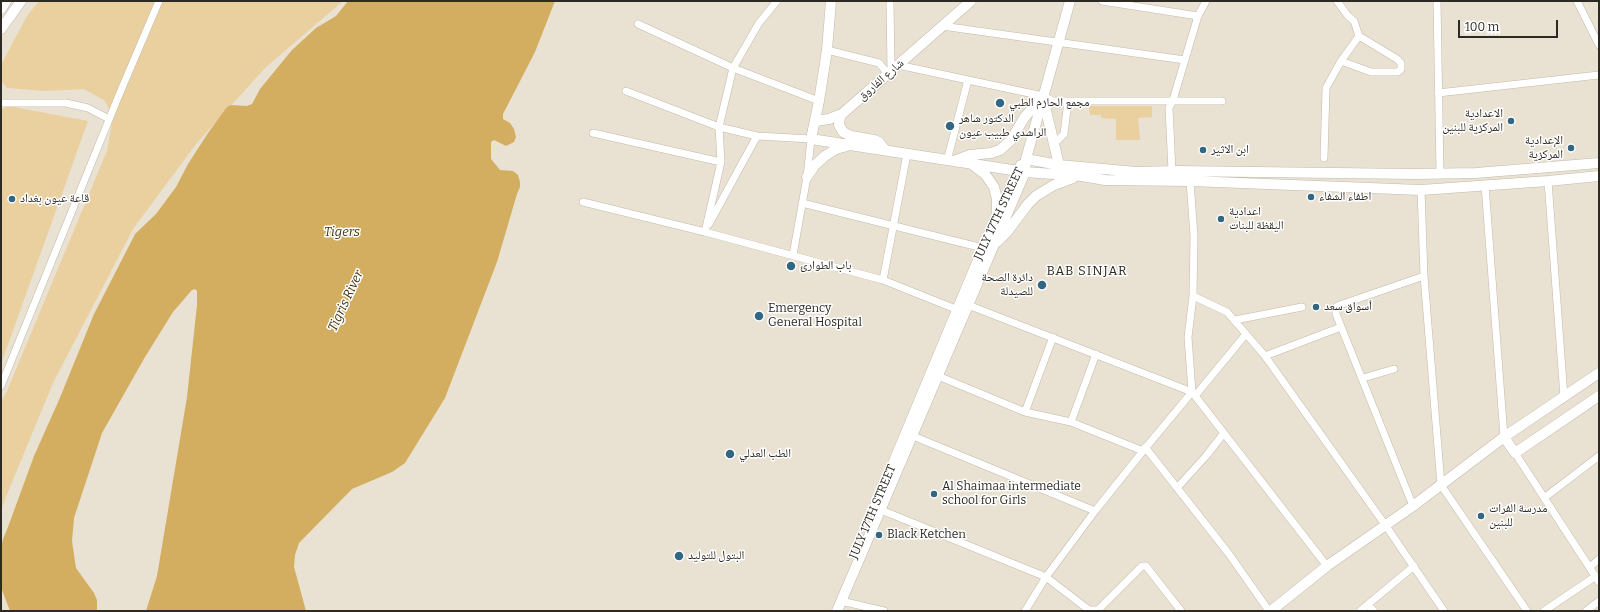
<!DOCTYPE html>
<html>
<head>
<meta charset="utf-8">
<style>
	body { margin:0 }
	#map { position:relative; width:1600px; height:612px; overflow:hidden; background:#e9e1d1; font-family:Bitter,serif }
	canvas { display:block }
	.frame { position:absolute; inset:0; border:2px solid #2d2a24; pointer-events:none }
	.scale { position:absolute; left:1458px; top:20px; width:100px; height:18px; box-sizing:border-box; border:2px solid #2d2a24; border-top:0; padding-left:5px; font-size:12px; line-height:14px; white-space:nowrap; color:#2d2a24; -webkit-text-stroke:3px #fff; paint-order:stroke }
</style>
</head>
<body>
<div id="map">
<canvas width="1600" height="612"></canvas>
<div class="frame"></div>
<div class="scale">100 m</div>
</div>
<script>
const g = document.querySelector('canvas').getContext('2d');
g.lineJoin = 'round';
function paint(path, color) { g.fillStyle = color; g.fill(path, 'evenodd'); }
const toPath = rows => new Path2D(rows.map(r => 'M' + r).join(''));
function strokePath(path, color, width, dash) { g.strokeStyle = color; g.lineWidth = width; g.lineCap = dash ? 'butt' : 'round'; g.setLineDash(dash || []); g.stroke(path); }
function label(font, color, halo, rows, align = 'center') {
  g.font = font + ' Bitter,"Noto Naskh Arabic",serif'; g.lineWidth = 3; g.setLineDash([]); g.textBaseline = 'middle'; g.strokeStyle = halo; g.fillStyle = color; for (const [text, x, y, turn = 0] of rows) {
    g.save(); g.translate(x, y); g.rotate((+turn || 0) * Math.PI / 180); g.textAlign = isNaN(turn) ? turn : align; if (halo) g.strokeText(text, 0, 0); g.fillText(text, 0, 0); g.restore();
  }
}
paint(toPath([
	[39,1,343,1,266,67,196,144,133,229,53,383,1,509,1,402,7,391,107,151,113,118,105,101,84,89,46,91,7,88,1,81,1,65,27,16],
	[9,106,88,121,1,364,1,109],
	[1089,106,1152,106,1152,117,1138,118,1140,140,1116,140,1116,119,1101,118,1101,115,1090,115]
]), '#ead09e');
paint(toPath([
	[348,1,555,1,535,52,503,114,503,119,510,123,514,129,516,137,514,142,506,146,494,140,491,142,491,159,500,170,513,171,518,175,520,182,520,187,517,194,497,262,445,398,405,463,392,472,352,489,299,543,295,555,294,567,306,611,146,611,157,576,187,397,197,305,197,291,195,289,192,290,173,312,145,357,102,433,74,518,72,541,76,568,94,593,97,600,97,611,10,611,2,590,1,581,1,549,3,539,8,527,34,456,59,400,94,314,130,244,135,234,156,214,176,187,188,164,208,133,227,107,231,105,247,106,252,104,260,89,292,50,316,28,336,16]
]), '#d3ae60');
const street = toPath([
	[890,1,891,71],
	[1102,1,1198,16],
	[1437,1,1440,173],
	[1577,1,1599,45],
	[638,24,733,68,819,101],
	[942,26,1185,60],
	[827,50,879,63,888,74],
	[1341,61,1371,72,1398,72,1401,69,1401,63,1397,59,1359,36],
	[898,65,1043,96,1053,101,1222,101],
	[626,91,719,127,757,136,811,139,807,177,793,255],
	[1438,93,1599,75],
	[1,103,66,103,88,108,109,119],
	[593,133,721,162],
	[1054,144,1064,134,1068,101],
	[1324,158,1326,88,1341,61,1359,36,1354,21,1348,16,1337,1],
	[947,161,968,80],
	[1172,171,1169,108,1173,100,1198,16,1206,1],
	[1548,181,1564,397],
	[1485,185,1504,437],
	[1421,190,1424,276,1441,485,1527,611],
	[583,202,705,232,883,280,958,310],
	[802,203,983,248],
	[709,224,757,136],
	[705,232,721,162,719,127,733,68,759,23,777,1],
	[883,280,907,154],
	[1193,296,1227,312,1265,356,1386,526,1444,611],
	[968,305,1192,392,1327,566],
	[1235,320,1302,307],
	[1265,356,1341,327],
	[938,376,1025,412,1071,422,1143,451],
	[1363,378,1394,369],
	[1,386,119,95,159,1],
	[1195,396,1246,334],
	[1025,412,1053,337],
	[1071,422,1096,354],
	[913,436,1095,511],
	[1145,447,1229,554,1269,611],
	[1515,453,1599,582],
	[1177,488,1206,456,1224,433],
	[1544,498,1599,456],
	[1413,506,1336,314,1336,310,1337,306,1424,276],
	[881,510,1046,577,1089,610,1096,610,1099,609,1142,566,1146,566,1181,611],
	[1590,567,1599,559],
	[841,601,884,611],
	[1368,605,1374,611],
	[1025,611,1046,577,1095,511,1143,451,1192,392,1188,337,1193,296,1194,236,1190,181],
	[1360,611,1414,566],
	[1544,611,1596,576],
	[1586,611,1599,601]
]);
const secondary = toPath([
	[831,1,827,50,819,101,811,139,1025,172,1082,176,1105,180,1190,181,1421,190,1548,181,1599,176],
	[1,9,6,1],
	[1,29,21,1],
	[1043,98,1059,165],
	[816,121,829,119,842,114],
	[885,150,879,142,874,140,851,136,843,132,839,125,840,117,842,114,971,1],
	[1026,159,1059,165,1136,172,1175,171,1415,174,1476,173,1599,163],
	[954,161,970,155,991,153,1000,150,1011,140,1024,118,1041,98],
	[973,165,985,174,994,187,997,199,997,211],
	[807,177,815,165,825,156,836,149,847,146],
	[997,242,1007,232,1028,204,1036,196,1054,185,1073,178],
	[1504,437,1515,453,1599,396],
	[874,509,996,217,1021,165],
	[837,611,1025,172,1026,159,1070,1],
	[1271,611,1327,566,1413,506,1504,437,1599,373]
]);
strokePath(street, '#c2baaa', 8);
strokePath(secondary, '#c2baaa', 11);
strokePath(street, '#fff', 7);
strokePath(secondary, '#fff', 10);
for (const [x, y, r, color] of [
	[1000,103,5,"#326783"],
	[1511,121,4,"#326783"],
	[950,126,5,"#326783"],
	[1571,148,4,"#326783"],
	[1203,150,4,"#326783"],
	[1311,197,4,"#326783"],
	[12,199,4,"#326783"],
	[1221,219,4,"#326783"],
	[791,266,5,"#326783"],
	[1042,285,5,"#326783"],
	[1316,307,4,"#326783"],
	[759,316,5,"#326783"],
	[730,454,5,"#326783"],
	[934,494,4,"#326783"],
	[1481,516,4,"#326783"],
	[879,535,4,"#326783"],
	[679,556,5,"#326783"]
]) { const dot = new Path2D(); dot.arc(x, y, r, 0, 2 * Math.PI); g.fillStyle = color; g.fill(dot); strokePath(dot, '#fff', 1.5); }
label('12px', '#2d2a24', '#fff', [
	["شارع الفاروق",881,80,-41],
	["JULY 17TH STREET",999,214,-65],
	["JULY 17TH STREET",873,512,-67]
]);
label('12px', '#2d2a24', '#fff', [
	["مجمع الحازم الطبي",1009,103],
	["الاعدادية",1503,114,"right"],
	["المركزية للبنين",1503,128,"right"],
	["الدكتور شاهر",959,119],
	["الراشدي طبيب عيون",959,133],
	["الإعدادية",1563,141,"right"],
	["المركزية",1563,155,"right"],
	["ابن الاثير",1211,150],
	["اطفاء الشفاء",1319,197],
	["قاعة عيون بغداد",20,199],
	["اعدادية",1229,212],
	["اليقظة للبنات",1229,226],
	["باب الطوارئ",800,266],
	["دائرة الصحة",1033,278,"right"],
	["للصيدلة",1033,292,"right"],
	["أسواق سعد",1324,307],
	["Emergency",768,309],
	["General Hospital",768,323],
	["الطب العدلي",739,454],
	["Al Shaimaa intermediate",942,487],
	["school for Girls",942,501],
	["مدرسة الفرات",1489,509],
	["للبنين",1489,523],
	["Black Ketchen",887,535],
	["البتول للتوليد",688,556]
], 'left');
label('italic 13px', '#423310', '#fff', [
	["Tigers",342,232],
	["Tigris River",346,301,-65]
]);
g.letterSpacing = '1px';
label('13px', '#2d2a24', '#fff', [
	["BAB SINJAR",1087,271]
]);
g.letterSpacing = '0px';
</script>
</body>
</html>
